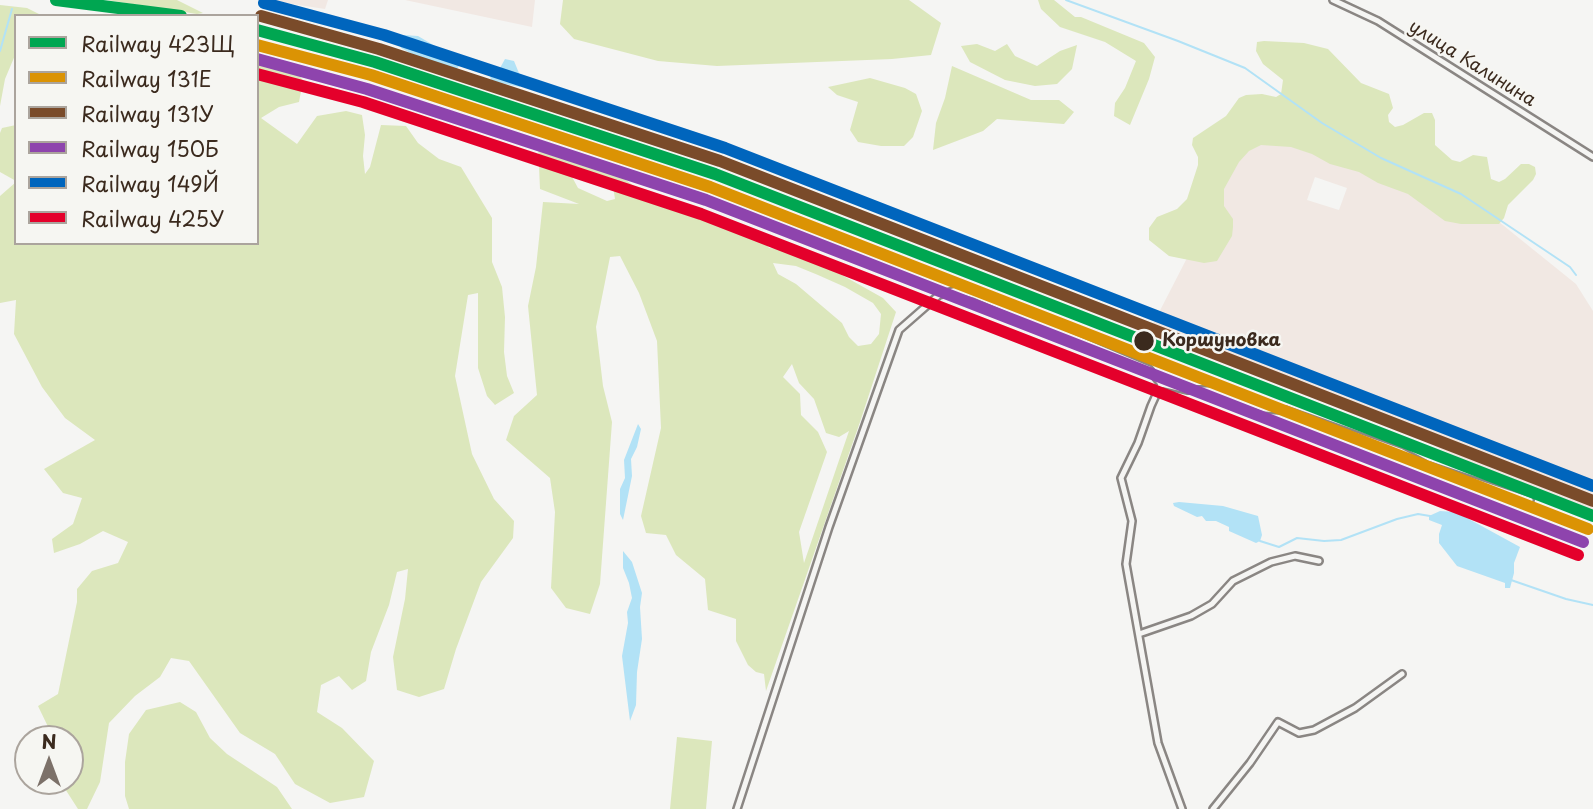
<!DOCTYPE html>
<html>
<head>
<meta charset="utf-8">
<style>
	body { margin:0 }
	#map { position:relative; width:1593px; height:809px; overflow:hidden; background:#f5f5f3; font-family:"Playpen Sans",sans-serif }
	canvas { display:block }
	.legend { position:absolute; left:14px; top:14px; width:245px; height:231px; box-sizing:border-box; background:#f6f6f2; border:2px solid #aba49d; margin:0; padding:9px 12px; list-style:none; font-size:21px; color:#3b2a1e }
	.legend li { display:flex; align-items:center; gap:14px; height:35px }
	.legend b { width:35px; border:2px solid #aba49d }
	.north { position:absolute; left:14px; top:725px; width:70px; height:70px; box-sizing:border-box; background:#f6f6f2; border:2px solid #aba49d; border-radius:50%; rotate:0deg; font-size:19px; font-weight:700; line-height:28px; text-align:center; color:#3b2a1e }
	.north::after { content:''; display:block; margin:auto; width:24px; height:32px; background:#7c7169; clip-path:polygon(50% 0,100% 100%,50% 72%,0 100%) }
</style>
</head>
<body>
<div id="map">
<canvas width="1593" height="809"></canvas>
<ul class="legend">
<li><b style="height:9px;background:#00a651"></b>Railway 423Щ</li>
<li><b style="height:9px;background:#db9304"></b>Railway 131Е</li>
<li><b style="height:9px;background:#7a4b2a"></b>Railway 131У</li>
<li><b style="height:9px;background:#8e44ad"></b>Railway 150Б</li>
<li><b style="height:9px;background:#0065bd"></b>Railway 149Й</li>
<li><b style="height:9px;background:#e4002b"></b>Railway 425У</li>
</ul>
<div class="north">N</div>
</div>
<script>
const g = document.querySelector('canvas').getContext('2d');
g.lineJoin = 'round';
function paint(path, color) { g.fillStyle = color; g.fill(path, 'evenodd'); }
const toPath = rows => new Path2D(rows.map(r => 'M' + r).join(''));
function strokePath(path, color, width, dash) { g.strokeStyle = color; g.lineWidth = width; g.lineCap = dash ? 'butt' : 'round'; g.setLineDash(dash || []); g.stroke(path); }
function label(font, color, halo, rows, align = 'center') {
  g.font = font + ' "Playpen Sans",sans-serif'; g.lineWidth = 5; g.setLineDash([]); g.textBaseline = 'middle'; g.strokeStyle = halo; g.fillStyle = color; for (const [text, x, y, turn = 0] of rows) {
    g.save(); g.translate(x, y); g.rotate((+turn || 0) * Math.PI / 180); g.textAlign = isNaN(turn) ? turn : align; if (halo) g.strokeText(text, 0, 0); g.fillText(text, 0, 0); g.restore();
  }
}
paint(toPath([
	[266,0,328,0,325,9],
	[405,0,535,0,532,27],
	[1258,120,1473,201,1576,284,1593,311,1593,514,1481,469,1365,412,1151,328],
	[1315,177,1347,188,1339,210,1307,200]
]), '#f1e8e3');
paint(toPath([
	[107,0,177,0,203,13,197,14],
	[563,0,909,0,941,23,931,55,892,59,717,66,658,61,574,39,560,24],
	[1038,0,1054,0,1075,17,1081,17,1144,43,1155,57,1149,79,1130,125,1114,116,1115,103,1125,88,1136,61,1105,42,1060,27,1041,9],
	[0,5,27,8,41,15,16,16,16,53,5,79,0,106],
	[1264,41,1304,43,1328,49,1361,83,1389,94,1393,108,1388,115,1389,122,1395,127,1403,125,1424,113,1432,113,1435,120,1435,145,1452,160,1460,162,1473,155,1487,157,1491,179,1499,182,1505,179,1521,164,1529,164,1535,167,1536,174,1533,180,1508,205,1504,218,1499,224,1461,224,1445,221,1408,194,1378,183,1359,172,1330,164,1312,154,1291,147,1261,145,1249,151,1239,162,1224,189,1224,206,1233,219,1233,227,1232,236,1217,261,1204,263,1169,256,1149,240,1149,228,1157,217,1177,209,1187,199,1198,165,1198,157,1192,145,1193,138,1226,116,1239,98,1246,95,1262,94,1276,97,1281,94,1283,80,1263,64,1256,51,1257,42],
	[977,44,995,51,1007,44,1015,56,1037,66,1060,51,1077,45,1072,69,1057,84,1035,86,1005,80,970,62,961,46],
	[257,63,292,64,303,81,299,102,279,107,261,118,297,144,317,116,346,111,362,115,365,135,363,156,365,174,370,167,381,125,406,126,418,143,439,159,461,167,492,218,492,262,502,287,505,317,504,352,507,376,514,393,495,405,487,396,478,368,478,293,468,295,455,376,472,454,494,499,514,521,513,538,481,582,456,649,444,689,419,697,397,690,393,657,405,599,408,569,397,572,389,605,371,652,366,681,352,690,339,676,321,685,317,712,342,728,374,761,364,797,330,803,295,784,275,754,240,733,189,661,171,658,160,677,135,696,109,723,100,782,87,809,78,809,60,781,70,781,70,739,54,739,38,706,58,694,77,602,77,589,92,571,118,563,128,542,103,531,80,544,54,553,52,539,73,524,82,498,63,493,44,469,95,440,65,418,42,387,14,334,16,300,0,303,0,196,16,182,16,243,257,243],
	[952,66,1031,100,1059,100,1074,112,1064,124,997,119,983,131,933,150,936,123,945,98],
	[870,78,905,88,916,94,922,111,913,137,904,146,881,146,858,142,850,130,858,102,837,95,828,87],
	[16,125,16,181,0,172,0,133,2,128],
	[538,143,555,145,585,160,607,166,642,192,759,235,769,248,784,249,824,265,883,298,896,312,860,422,766,691,764,674,756,672,748,665,736,641,736,619,708,610,705,579,676,555,666,535,646,533,641,516,661,428,657,341,639,293,620,256,610,257,596,327,603,386,612,422,600,584,590,614,566,608,551,588,555,512,550,478,506,440,514,416,537,395,528,306,536,267,543,202,579,204,540,189],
	[571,175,585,175,613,186,615,199,607,201,578,188],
	[773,263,796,266,818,275,845,287,873,303,881,314,879,334,871,344,858,346,849,337,842,323,796,284,778,274],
	[792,364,799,383,814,399,826,433,839,437,849,431,804,563,799,532,827,452,818,432,801,415,800,394,783,377],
	[180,702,196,712,210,738,227,754,277,787,292,809,129,809,125,796,125,762,129,734,146,710],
	[677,737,712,741,706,809,670,809]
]), '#dce7bc');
paint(toPath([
	[404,35,418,36,447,53,458,55,462,62,456,70,445,69,429,63,401,48,398,39],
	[505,59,514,61,521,78,520,87,491,81,490,75,500,68],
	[638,424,641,429,637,447,631,459,632,476,623,520,620,514,620,489,625,478,624,460],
	[1179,502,1223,506,1258,516,1262,535,1260,541,1256,543,1229,531,1229,527,1216,521,1206,521,1202,516,1197,517,1174,506,1173,503],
	[1440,511,1456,512,1520,547,1514,563,1514,573,1510,588,1505,588,1505,583,1457,566,1439,543,1439,534,1442,525,1429,520,1429,516],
	[623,551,632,562,642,593,640,607,642,639,637,672,636,705,630,721,622,656,628,623,627,612,632,598,629,583,623,568]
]), '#b2e2f6');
strokePath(toPath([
	[1066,0,1178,41,1245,68,1322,123,1381,158,1461,194,1570,267,1576,275],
	[0,51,12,9],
	[1260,541,1279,547,1297,538,1324,541,1341,540,1397,519,1418,514,1430,516],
	[1511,580,1566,599,1593,605]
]), '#b2e2f6', 2);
const minor = toPath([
	[1333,0,1378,21,1593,157],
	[1161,384,1151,406,1138,443,1121,478,1132,521,1126,564,1158,743,1182,809],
	[1139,634,1191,616,1212,604,1233,581,1271,562,1295,556,1319,561],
	[737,809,829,527,899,330,939,295,957,290,974,295,1149,369,1161,384,1188,390,1212,390,1264,409,1285,410,1400,451,1426,465,1530,500],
	[1213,809,1250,763,1278,722,1299,733,1314,730,1355,708,1402,674]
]);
strokePath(minor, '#8a8683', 10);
strokePath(minor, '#f5f5f3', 5);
strokePath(toPath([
	[56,0,181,16],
	[257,30,375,62,715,174,1593,516]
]), '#00a651', 12);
strokePath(toPath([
	[257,45,371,75,710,187,1588,529]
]), '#db9304', 12);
strokePath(toPath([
	[261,16,379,49,720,161,1593,501]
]), '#7a4b2a', 12);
strokePath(toPath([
	[257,59,367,89,706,200,1583,542]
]), '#8e44ad', 12);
strokePath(toPath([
	[264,3,384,35,725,148,1593,486]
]), '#0065bd', 12);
strokePath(toPath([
	[257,74,363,102,701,214,1578,555]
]), '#e4002b', 12);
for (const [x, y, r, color] of [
	[1144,341,11,"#3b2a1e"]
]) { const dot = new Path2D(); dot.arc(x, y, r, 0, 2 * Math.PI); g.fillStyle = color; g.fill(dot); strokePath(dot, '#f6f6f2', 2.5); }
label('18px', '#3b2a1e', '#f6f6f2', [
	["улица Калинина",1472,64,32]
]);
label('bold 18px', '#3b2a1e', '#f6f6f2', [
	["Коршуновка",1162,341]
], 'left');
</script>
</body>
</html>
